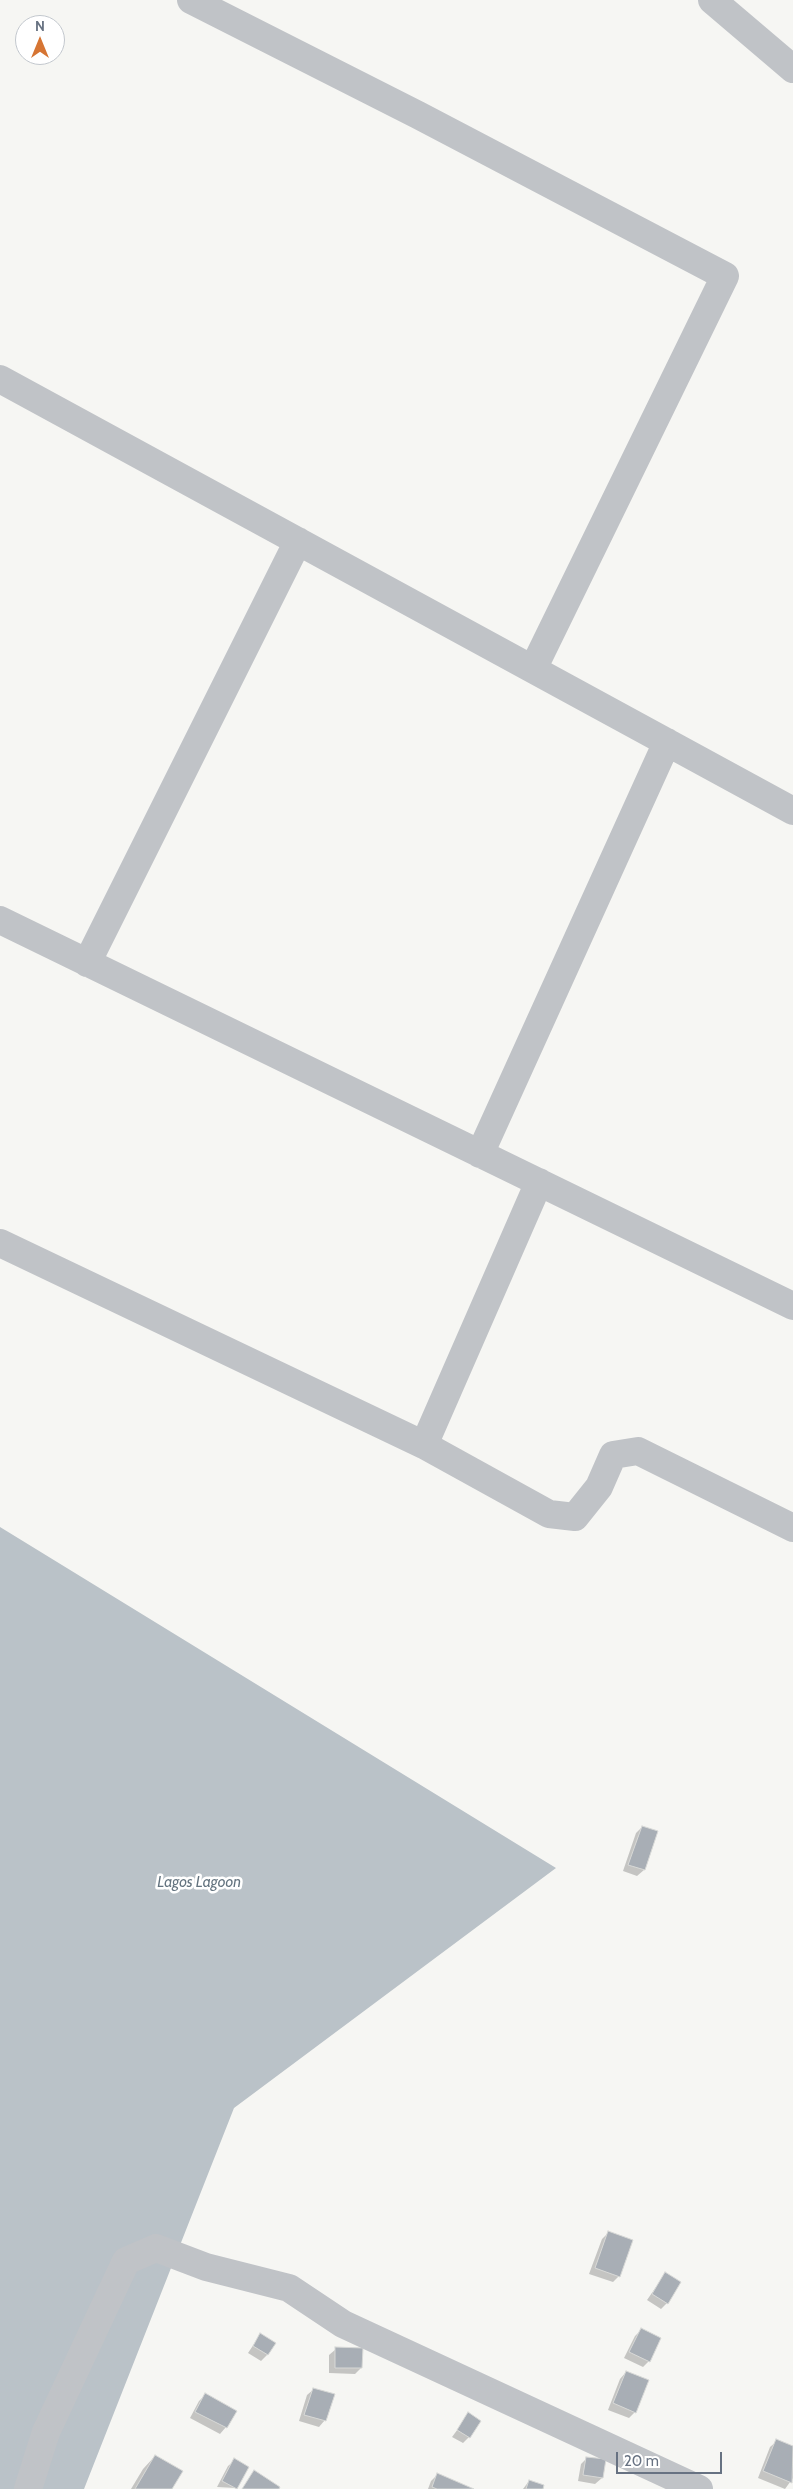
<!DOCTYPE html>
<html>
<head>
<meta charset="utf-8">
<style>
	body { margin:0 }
	#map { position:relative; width:793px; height:2489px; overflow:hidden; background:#f6f6f3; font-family:Cabin,sans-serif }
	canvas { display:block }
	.north { position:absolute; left:15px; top:15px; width:50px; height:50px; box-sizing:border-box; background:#fff; border:1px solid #c2c7cd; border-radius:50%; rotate:0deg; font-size:14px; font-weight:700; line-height:20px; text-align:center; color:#677282 }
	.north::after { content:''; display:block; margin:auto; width:18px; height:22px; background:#d67533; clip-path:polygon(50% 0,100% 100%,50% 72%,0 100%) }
	.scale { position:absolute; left:616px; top:2452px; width:106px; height:22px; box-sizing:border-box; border:2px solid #677282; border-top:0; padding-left:6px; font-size:15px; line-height:18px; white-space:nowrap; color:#677282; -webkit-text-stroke:4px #fff; paint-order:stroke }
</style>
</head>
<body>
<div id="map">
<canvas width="793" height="2489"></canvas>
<div class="north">N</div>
<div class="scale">20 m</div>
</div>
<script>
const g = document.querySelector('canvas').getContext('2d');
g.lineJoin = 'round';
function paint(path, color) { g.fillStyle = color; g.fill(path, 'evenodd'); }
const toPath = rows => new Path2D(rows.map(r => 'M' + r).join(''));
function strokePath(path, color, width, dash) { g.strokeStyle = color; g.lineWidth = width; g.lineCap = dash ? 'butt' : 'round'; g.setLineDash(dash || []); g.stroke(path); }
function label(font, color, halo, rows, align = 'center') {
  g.font = font + ' Cabin,sans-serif'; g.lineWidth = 5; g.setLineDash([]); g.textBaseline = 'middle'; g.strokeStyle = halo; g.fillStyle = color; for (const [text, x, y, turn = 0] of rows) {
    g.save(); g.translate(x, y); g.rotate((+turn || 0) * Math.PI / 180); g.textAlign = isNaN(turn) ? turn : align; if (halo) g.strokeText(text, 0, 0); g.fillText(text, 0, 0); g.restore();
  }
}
paint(toPath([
	[0,1527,556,1868,234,2108,84,2489,0,2489]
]), '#bac2c8');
paint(toPath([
	[642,1827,656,1832,644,1870,637,1876,623,1871,636,1833],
	[608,2233,619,2276,613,2282,589,2274,602,2239],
	[665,2274,667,2303,661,2309,647,2300],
	[641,2330,649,2361,643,2367,624,2358,635,2336],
	[260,2335,268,2354,261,2361,248,2353],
	[336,2349,361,2368,355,2374,329,2373,329,2355],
	[626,2372,635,2412,629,2418,608,2410,620,2379],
	[314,2389,325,2420,319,2427,299,2421,307,2395],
	[205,2395,226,2427,220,2434,190,2418,199,2401],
	[469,2414,469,2437,463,2443,452,2437],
	[777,2441,793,2448,793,2478,785,2489,758,2478,770,2447],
	[155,2456,171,2489,131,2489,143,2469],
	[587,2458,602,2478,595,2484,578,2481,581,2464],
	[235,2460,236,2488,217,2487,228,2466],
	[437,2475,471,2489,428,2489,431,2481],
	[529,2481,542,2489,523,2489]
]), '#0003');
const building = toPath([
	[642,1826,658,1831,645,1870,628,1865,642,1826],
	[608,2231,633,2240,620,2277,595,2268,608,2231],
	[665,2272,681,2282,668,2304,652,2294,665,2272],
	[641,2328,661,2338,650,2362,629,2352,641,2328],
	[260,2333,276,2343,268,2355,253,2346,260,2333],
	[335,2347,363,2348,362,2368,335,2368,335,2347],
	[626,2371,649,2380,636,2413,613,2403,626,2371],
	[313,2388,335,2394,326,2421,304,2415,313,2388],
	[205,2393,237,2411,227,2428,195,2412,205,2393],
	[468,2412,481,2421,470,2438,457,2430,468,2412],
	[776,2439,793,2446,792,2483,763,2471,776,2439],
	[155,2455,183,2471,172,2489,135,2489,155,2455],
	[586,2457,606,2459,603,2478,583,2475,586,2457],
	[234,2458,249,2467,237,2489,222,2481,234,2458],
	[254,2470,280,2487,279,2489,242,2489,254,2470],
	[437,2473,474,2489,437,2489,432,2487,437,2473],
	[529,2480,544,2485,543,2489,526,2489,529,2480]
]);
paint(building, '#a8aeb5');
strokePath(building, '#d7d8d6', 1);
strokePath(toPath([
	[191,0,418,115,725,276,533,669],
	[712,0,793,69],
	[0,379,793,811],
	[0,920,793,1306],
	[87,963,298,541],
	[480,1154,667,742],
	[0,1243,424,1445,539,1182],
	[424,1445,549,1514,575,1517,599,1487,613,1455,638,1451,793,1528],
	[28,2489,46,2432,126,2261,156,2248,206,2267,289,2288,343,2324,699,2489]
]), '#c0c3c7', 28);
label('italic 15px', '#63737f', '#fff', [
	["Lagos Lagoon",199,1883]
]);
</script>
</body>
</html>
